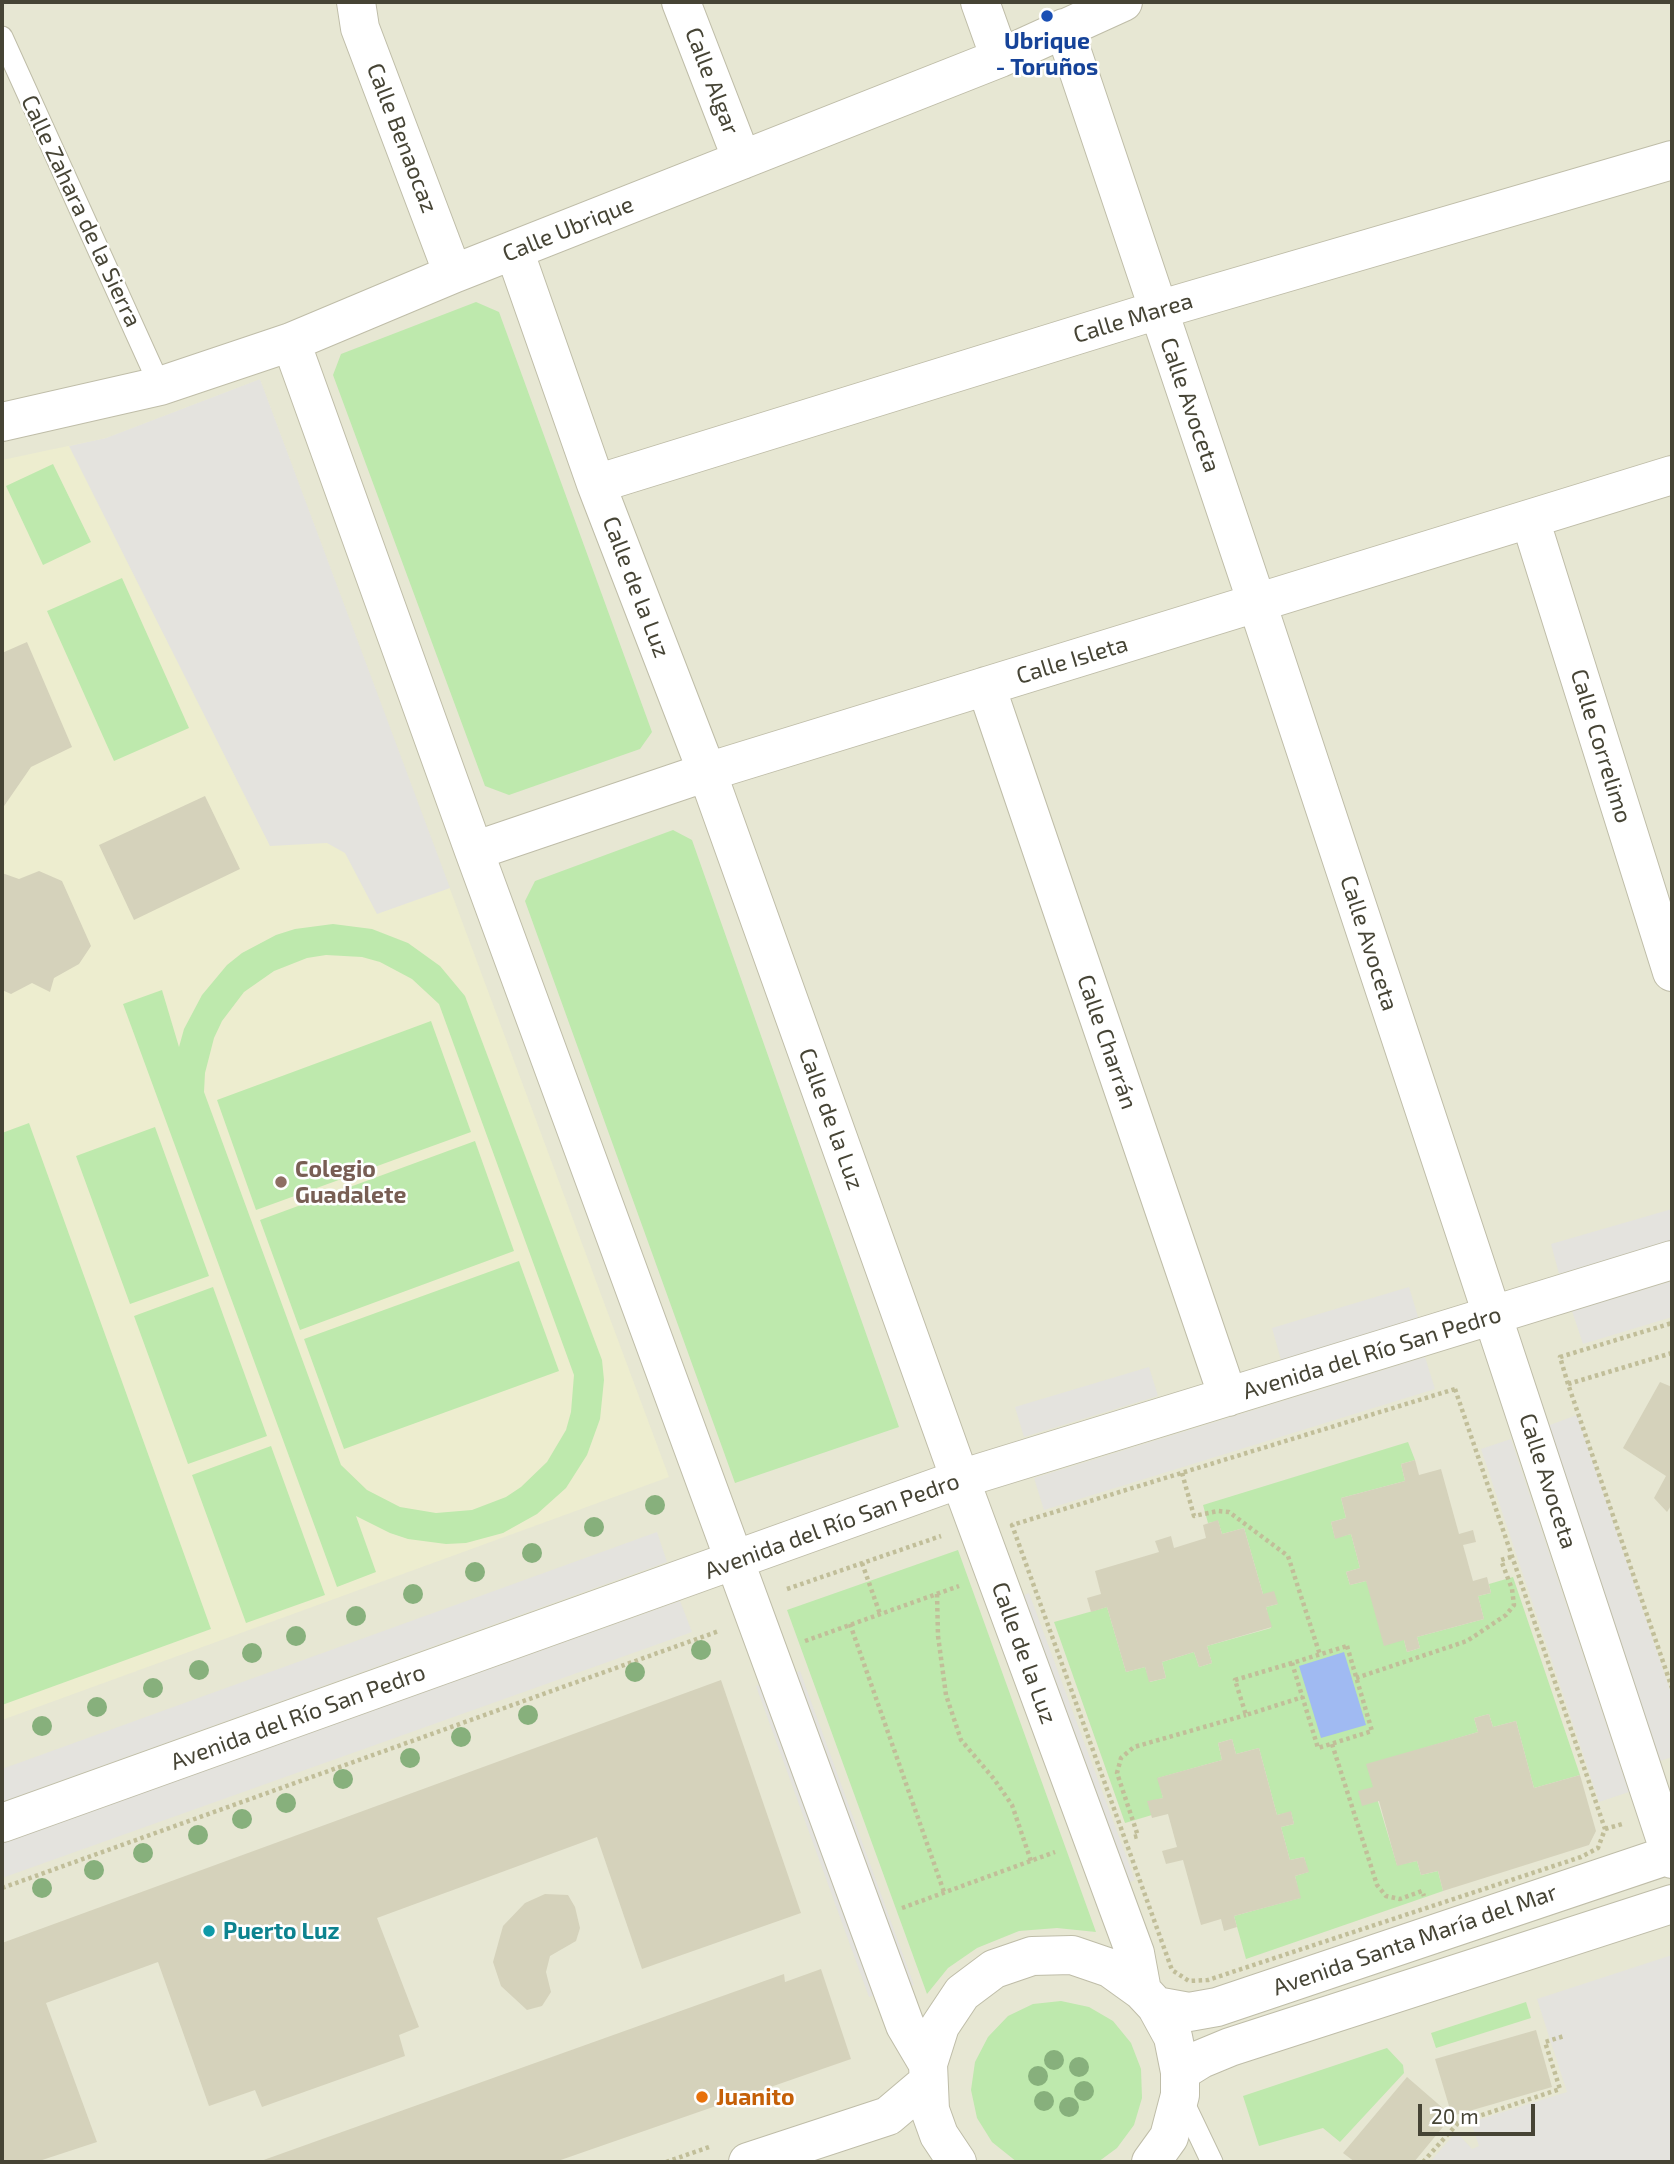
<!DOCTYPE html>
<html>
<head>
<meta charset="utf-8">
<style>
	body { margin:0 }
	#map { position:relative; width:1674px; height:2164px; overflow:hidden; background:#f3f3e6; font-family:"Exo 2",sans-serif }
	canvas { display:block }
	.frame { position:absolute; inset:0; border:4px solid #464435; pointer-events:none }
	.scale { position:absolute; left:1418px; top:2104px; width:117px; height:32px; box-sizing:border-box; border:4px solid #464435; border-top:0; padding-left:9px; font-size:21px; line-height:24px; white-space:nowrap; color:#464435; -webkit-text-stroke:5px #fff; paint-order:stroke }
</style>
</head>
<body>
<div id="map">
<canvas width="1674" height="2164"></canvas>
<div class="frame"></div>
<div class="scale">20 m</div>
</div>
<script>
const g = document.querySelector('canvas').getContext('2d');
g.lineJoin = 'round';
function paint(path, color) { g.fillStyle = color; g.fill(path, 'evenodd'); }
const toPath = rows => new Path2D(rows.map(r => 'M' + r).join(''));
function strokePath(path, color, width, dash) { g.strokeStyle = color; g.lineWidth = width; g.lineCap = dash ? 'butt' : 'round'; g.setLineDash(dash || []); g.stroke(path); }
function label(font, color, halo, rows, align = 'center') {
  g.font = font + ' "Exo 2",sans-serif'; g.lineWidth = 5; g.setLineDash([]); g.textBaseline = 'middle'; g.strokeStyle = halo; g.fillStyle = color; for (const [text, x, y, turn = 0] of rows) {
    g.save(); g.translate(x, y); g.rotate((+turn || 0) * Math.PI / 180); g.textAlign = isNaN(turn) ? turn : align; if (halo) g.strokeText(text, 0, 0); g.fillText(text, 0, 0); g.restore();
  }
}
paint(toPath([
	[2,2,1672,2,1672,2162,2,2162]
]), '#e7e7d3');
paint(toPath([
	[260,379,669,1477,2,1720,2,460,106,438]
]), '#ededcf');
paint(toPath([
	[476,302,499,312,652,732,640,749,509,795,485,786,333,375,341,354],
	[53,464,91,542,43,565,6,486],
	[122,578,189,728,114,761,47,611],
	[673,830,692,840,899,1427,735,1483,525,901,535,881],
	[333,924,372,929,408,943,440,966,465,996,602,1360,604,1380,600,1419,587,1455,566,1488,537,1514,503,1533,466,1543,446,1544,408,1539,390,1533,356,1516,376,1572,337,1587,123,1004,162,990,179,1047,184,1029,202,995,227,965,242,953,276,935,295,929],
	[326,955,362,957,380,962,412,979,439,1004,574,1375,571,1412,566,1430,547,1462,521,1487,506,1497,472,1510,436,1513,400,1507,367,1490,341,1465,204,1092,205,1073,214,1038,222,1021,244,992,274,971,307,958],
	[431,1021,471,1132,256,1210,217,1100],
	[29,1123,211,1629,2,1705,2,1133],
	[155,1127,209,1276,130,1304,76,1156],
	[475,1141,514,1251,300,1330,260,1220],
	[519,1261,559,1371,344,1449,304,1339],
	[213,1287,267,1436,188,1464,134,1316],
	[1408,1442,1415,1460,1401,1464,1405,1481,1341,1498,1346,1518,1331,1522,1335,1538,1351,1534,1360,1568,1346,1572,1350,1585,1366,1581,1404,1640,1407,1652,1420,1648,1417,1637,1484,1619,1478,1596,1491,1593,1489,1584,1513,1577,1580,1775,1534,1788,1516,1721,1493,1727,1489,1714,1474,1718,1478,1732,1367,1765,1397,1865,1417,1861,1421,1875,1438,1871,1443,1891,1246,1959,1234,1916,1300,1898,1295,1876,1308,1872,1304,1857,1290,1860,1281,1827,1294,1824,1291,1812,1277,1815,1259,1748,1236,1754,1232,1739,1218,1743,1222,1760,1158,1778,1163,1798,1148,1802,1152,1815,1125,1823,1054,1622,1107,1607,1126,1672,1145,1667,1150,1682,1166,1678,1162,1662,1194,1652,1199,1667,1212,1663,1207,1646,1271,1628,1266,1607,1278,1604,1263,1594,1244,1528,1222,1534,1218,1521,1208,1523,1203,1505],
	[271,1446,325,1595,246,1623,192,1475],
	[958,1550,1096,1932,1057,1928,1019,1931,977,1948,948,1968,927,1994,787,1610],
	[1061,2001,1089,2007,1113,2021,1131,2043,1141,2069,1142,2098,1134,2125,1117,2148,1098,2162,1017,2162,992,2142,977,2118,971,2090,975,2062,988,2037,1008,2016,1033,2004],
	[1526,2002,1531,2018,1436,2048,1431,2033],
	[1387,2048,1403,2065,1404,2073,1340,2142,1323,2128,1259,2146,1243,2096]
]), '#bee9ad');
paint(toPath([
	[260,379,450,888,377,914,345,853,327,843,270,846,69,446,106,438],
	[1672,1209,1672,1242,1559,1274,1551,1244],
	[1672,1281,1672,1317,1583,1344,1572,1311],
	[1409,1287,1419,1320,1281,1360,1272,1328],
	[1425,1357,1435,1389,1044,1510,1034,1478],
	[1149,1367,1158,1396,1024,1437,1015,1407],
	[1577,1415,1672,1696,1672,1757,1660,1761,1547,1426],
	[1511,1439,1629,1792,1599,1802,1481,1449],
	[657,1532,667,1562,2,1802,2,1769],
	[1029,1593,1135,1880,1120,1886,1014,1599],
	[680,1601,692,1632,2,1878,2,1843],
	[800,1671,914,1985,900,1990,786,1676],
	[772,1681,885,1991,869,1997,756,1686],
	[1672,1955,1672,2162,1430,2162,1456,2132,1472,2149,1479,2146,1471,2122,1567,2092,1537,1999]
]), '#e4e3de');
paint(toPath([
	[1344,1652,1366,1725,1321,1738,1299,1666]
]), '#a0baf2');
paint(toPath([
	[27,642,72,747,31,767,2,809,2,653],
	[205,796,240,869,134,920,99,845],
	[39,871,62,881,91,946,79,964,54,978,50,992,32,983,11,994,2,990,2,873,19,879],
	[1660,1382,1672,1387,1672,1504,1667,1512,1654,1498,1666,1476,1623,1448],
	[1415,1460,1419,1475,1441,1469,1459,1534,1473,1530,1476,1542,1463,1545,1473,1581,1487,1577,1491,1593,1478,1596,1484,1619,1417,1637,1420,1648,1407,1652,1404,1640,1384,1646,1366,1581,1350,1585,1346,1572,1360,1568,1351,1534,1335,1539,1331,1522,1346,1518,1341,1498,1405,1481,1401,1464],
	[1218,1520,1222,1534,1244,1528,1263,1594,1274,1591,1278,1604,1266,1607,1272,1627,1207,1646,1212,1663,1199,1667,1194,1652,1162,1662,1166,1678,1149,1682,1145,1667,1126,1672,1107,1607,1091,1612,1087,1598,1101,1594,1095,1571,1159,1552,1155,1541,1171,1536,1174,1548,1206,1538,1203,1525],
	[721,1680,801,1913,642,1969,597,1837,377,1918,419,2027,399,2035,405,2056,262,2107,255,2090,209,2106,158,1962,46,2003,97,2142,36,2162,2,2162,2,1943],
	[1489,1714,1493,1727,1516,1721,1534,1788,1580,1775,1596,1831,1589,1845,1443,1891,1438,1871,1421,1875,1417,1861,1397,1866,1379,1801,1362,1806,1358,1791,1373,1787,1366,1764,1478,1732,1474,1718],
	[1232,1739,1236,1754,1259,1748,1277,1815,1291,1811,1294,1824,1281,1827,1290,1860,1304,1857,1309,1872,1295,1876,1301,1898,1234,1916,1237,1927,1224,1931,1221,1919,1201,1925,1183,1860,1166,1864,1162,1851,1177,1847,1168,1814,1152,1818,1147,1801,1163,1798,1157,1778,1222,1760,1218,1743],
	[545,1894,568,1895,575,1907,580,1928,576,1941,550,1956,546,1972,551,1992,542,2006,527,2010,501,1986,493,1962,503,1926,525,1903],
	[821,1969,851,2059,555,2162,258,2162,784,1974,785,1982],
	[1536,2030,1552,2087,1452,2116,1435,2059],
	[1407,2077,1452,2116,1414,2162,1355,2162,1343,2153]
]), '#d5d2bb');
const lane = toPath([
	[2,37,160,386],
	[1180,2095,1212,2162]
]);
const street = toPath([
	[356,2,360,28,453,274],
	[681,2,742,160],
	[980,2,1000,58],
	[1064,28,1257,603,1672,1859],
	[514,250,596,484,707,772,960,1479,1135,1953,1142,1991],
	[291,342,474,851,905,2025,928,2064],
	[2,422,160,386,291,342,453,274,1000,58,1123,2],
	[596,484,1158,310,1672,160],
	[1530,519,1672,972],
	[986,686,1228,1397],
	[474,851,707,772,1672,475],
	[2,1823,960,1479,1672,1260],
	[1156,2006,1189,2012,1217,2007,1672,1854],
	[1180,2072,1201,2059,1230,2047,1672,1904],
	[748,2162,888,2116,927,2083],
	[957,2162,939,2135,930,2110,928,2064,940,2026,962,1993,994,1969,1032,1956,1072,1955,1110,1968,1142,1991,1156,2006,1173,2037,1180,2072,1180,2095,1169,2137,1151,2162]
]);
strokePath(lane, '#bfbda8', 23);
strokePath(street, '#bfbda8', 40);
strokePath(toPath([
	[1672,1353,1568,1384,1672,1688],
	[1568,1384,1560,1357,1672,1323],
	[1455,1389,1605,1829,1598,1848,1581,1857,1208,1980,1189,1981,1172,1970,1012,1525,1455,1389],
	[1182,1473,1194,1516,1218,1511,1229,1512,1288,1556,1320,1655],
	[862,1563,880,1614],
	[787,1589,941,1536],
	[937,1594,938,1636,946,1695,961,1740,994,1779,1012,1805,1031,1861],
	[850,1624,944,1892],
	[805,1641,959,1586],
	[1347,1646,1372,1731,1318,1748,1292,1663,1347,1646],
	[1292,1663,1235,1680,1246,1715,1303,1697],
	[1356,1678,1467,1641,1506,1615,1514,1605,1512,1589,1501,1560,1511,1557],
	[1332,1744,1377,1885,1386,1896,1400,1899,1422,1891,1424,1896],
	[1605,1829,1622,1824],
	[1134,1837,1138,1836,1117,1773,1121,1758,1134,1747,1246,1715],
	[2,1888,719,1631],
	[902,1908,1055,1852],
	[666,2162,712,2146],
	[1423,2162,1458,2123,1560,2089,1545,2042,1564,2036]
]), '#c1be99', 4.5, [3.5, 3.5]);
strokePath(lane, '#fff', 21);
strokePath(street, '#fff', 38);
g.fillStyle = '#87b07c';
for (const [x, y] of [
	[655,1505],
	[594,1527],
	[532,1553],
	[475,1572],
	[413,1594],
	[356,1616],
	[296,1636],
	[701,1650],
	[252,1653],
	[199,1670],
	[635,1672],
	[153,1688],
	[97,1707],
	[528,1715],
	[42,1726],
	[461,1737],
	[410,1758],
	[343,1779],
	[286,1803],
	[242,1819],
	[198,1835],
	[143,1853],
	[94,1870],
	[42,1888],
	[1054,2060],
	[1079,2067],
	[1038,2076],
	[1084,2091],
	[1044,2101],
	[1069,2107]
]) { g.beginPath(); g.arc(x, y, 10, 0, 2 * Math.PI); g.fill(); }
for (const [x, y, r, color] of [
	[1047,16,7,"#1a4fb4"],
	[281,1182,7,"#8d6e63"],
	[209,1931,7,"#0f9aa8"],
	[702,2097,7,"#e8710a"]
]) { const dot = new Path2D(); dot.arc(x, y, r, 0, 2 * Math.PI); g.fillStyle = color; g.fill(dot); strokePath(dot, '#fff', 2.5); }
label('bold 23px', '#164399', '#fff', [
	["Ubrique",1047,41],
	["- Toruños",1047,67]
]);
label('23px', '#464435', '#fff', [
	["Calle Algar",712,81,69],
	["Calle Benaocaz",402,138,69],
	["Calle Zahara de la Sierra",81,211,65],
	["Calle Ubrique",568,229,-22],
	["Calle Marea",1133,318,-17],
	["Calle Avoceta",1190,405,71],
	["Calle de la Luz",636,587,69],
	["Calle Isleta",1072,660,-17],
	["Calle Correlimo",1601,746,73],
	["Calle Avoceta",1369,943,72],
	["Calle Charrán",1107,1042,71],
	["Calle de la Luz",831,1119,70],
	["Avenida del Río San Pedro",1372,1353,-17],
	["Calle Avoceta",1548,1481,72],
	["Avenida del Río San Pedro",832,1526,-20],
	["Calle de la Luz",1024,1653,70],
	["Avenida del Río San Pedro",298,1717,-20],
	["Avenida Santa María del Mar",1415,1940,-19]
]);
label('bold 23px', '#785e54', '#fff', [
	["Colegio",295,1169],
	["Guadalete",295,1195]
], 'left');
label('bold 23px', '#0d838f', '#fff', [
	["Puerto Luz",223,1931]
], 'left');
label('bold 23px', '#c56008', '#fff', [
	["Juanito",716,2097]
], 'left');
</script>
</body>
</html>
